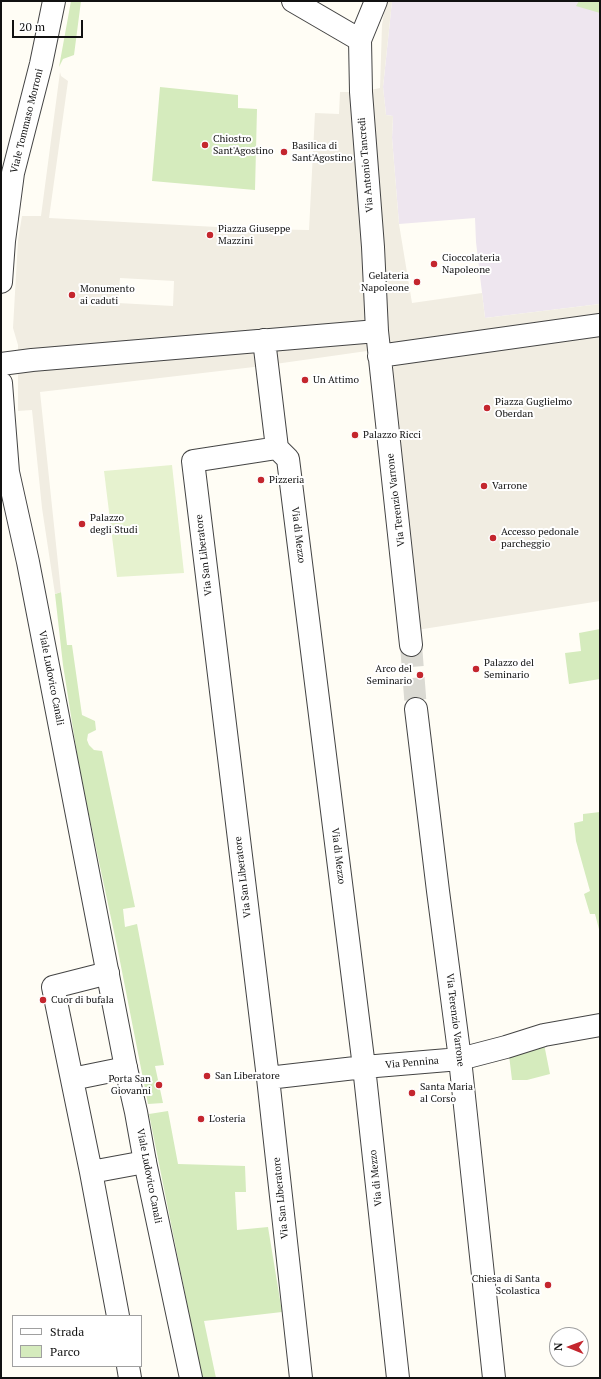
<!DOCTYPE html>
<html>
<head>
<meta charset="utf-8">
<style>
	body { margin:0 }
	#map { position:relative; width:601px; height:1379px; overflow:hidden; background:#fffdf5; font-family:"PT Serif",serif }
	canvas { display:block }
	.frame { position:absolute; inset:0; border:2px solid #111; pointer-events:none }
	.legend { position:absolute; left:12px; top:1315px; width:130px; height:52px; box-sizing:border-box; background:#fff; border:1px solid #a0a0a0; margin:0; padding:5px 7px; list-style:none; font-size:12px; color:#111 }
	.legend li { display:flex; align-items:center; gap:8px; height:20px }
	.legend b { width:20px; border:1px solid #a0a0a0 }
	.north { position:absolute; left:549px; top:1327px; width:40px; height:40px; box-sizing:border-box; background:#fff; border:1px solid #a0a0a0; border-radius:50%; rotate:271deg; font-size:11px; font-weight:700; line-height:16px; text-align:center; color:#111 }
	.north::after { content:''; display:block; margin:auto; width:14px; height:18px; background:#c4262e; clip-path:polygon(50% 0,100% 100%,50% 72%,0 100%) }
	.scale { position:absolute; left:12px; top:20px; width:71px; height:18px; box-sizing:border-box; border:2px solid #111; border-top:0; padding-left:5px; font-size:12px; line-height:14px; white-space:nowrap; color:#111; -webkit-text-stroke:3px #fff; paint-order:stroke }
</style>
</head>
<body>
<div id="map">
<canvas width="601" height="1379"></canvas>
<div class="frame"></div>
<ul class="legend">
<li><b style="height:5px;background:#fff"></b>Strada</li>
<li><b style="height:11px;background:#d5ebbd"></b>Parco</li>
</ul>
<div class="north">N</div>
<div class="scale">20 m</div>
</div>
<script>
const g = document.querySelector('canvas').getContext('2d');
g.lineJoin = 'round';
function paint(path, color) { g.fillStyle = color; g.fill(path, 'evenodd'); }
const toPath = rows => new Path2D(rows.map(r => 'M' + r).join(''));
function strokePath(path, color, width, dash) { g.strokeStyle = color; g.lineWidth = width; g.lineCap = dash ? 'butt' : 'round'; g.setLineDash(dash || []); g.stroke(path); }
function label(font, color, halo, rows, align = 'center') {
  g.font = font + ' "PT Serif",serif'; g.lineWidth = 4; g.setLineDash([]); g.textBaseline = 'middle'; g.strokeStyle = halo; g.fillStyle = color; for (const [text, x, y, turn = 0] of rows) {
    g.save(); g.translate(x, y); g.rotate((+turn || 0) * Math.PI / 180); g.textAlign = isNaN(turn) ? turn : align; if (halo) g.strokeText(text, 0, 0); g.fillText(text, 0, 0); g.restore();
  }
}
paint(toPath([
	[392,1,600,1,600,304,485,318,476,242,475,218,399,224,392,138,393,116,386,115,383,87]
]), '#eee6ef');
paint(toPath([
	[71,1,81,1,74,55,63,59,59,67],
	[579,1,600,1,600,13,576,6],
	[160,87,238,95,238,108,257,109,255,190,152,181],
	[61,592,67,645,72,645,82,715,95,721,96,730,88,734,87,740,89,745,94,750,102,751,135,907,123,909,125,927,137,924,164,1065,155,1066,163,1103,148,1104,117,946,80,773,63,665,55,594],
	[600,629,600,679,569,684,565,653,581,651,579,633],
	[600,812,600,933,595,914,590,914,584,894,590,891,576,841,574,823,583,821,583,814],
	[544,1044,550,1074,527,1080,512,1080,509,1055],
	[168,1111,178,1164,245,1166,246,1192,235,1192,237,1230,268,1227,282,1312,204,1321,216,1378,202,1378,149,1114]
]), '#d5ebbd');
paint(toPath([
	[172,465,184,573,117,577,104,471]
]), '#e6f2cf');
paint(toPath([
	[386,1,392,1,383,87,386,115,393,116,392,138,399,224,412,303,482,293,485,318,600,304,600,601,398,633,367,351,254,367,40,392,61,592,55,594,42,508,32,410,18,411,18,345,13,328,18,240,22,216,41,216,60,72,61,76,68,81,49,218,254,229,309,230,315,113,339,114,340,92,361,92,380,88,382,25],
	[120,278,174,281,173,306,118,303]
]), '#f1ede2');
strokePath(toPath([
	[411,645,416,709]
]), '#dbdad3', 22, [22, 11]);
const minor = toPath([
	[293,1,360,40],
	[376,1,360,40,361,92,373,247,377,331,411,645],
	[264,340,277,448,288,459,364,1067,398,1378],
	[379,356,600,325],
	[1,364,32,360,377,331],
	[277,448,193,461,268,1078,301,1378],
	[416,709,438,891,460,1059,494,1378],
	[108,973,53,987,91,1172,118,1316],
	[268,1078,364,1067,460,1059,506,1047,544,1035,600,1025],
	[72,1079,126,1068],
	[91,1172,145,1162],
	[128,1366,130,1378]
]);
const tertiary = toPath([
	[1,282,4,241,13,173,41,64,54,1],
	[1,383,8,472,28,562,126,1068,136,1112,145,1162,191,1378]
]);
strokePath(minor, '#444', 24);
strokePath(tertiary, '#444', 24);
strokePath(minor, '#fff', 22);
strokePath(tertiary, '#fff', 22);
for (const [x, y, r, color] of [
	[205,145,4,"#c4262e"],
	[284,152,4,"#c4262e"],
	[210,235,4,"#c4262e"],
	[434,264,4,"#c4262e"],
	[417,282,4,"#c4262e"],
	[72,295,4,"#c4262e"],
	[305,380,4,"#c4262e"],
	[487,408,4,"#c4262e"],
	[355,435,4,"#c4262e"],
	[261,480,4,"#c4262e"],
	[484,486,4,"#c4262e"],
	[82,524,4,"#c4262e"],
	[493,538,4,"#c4262e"],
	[476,669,4,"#c4262e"],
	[420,675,4,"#c4262e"],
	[43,1000,4,"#c4262e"],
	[207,1076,4,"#c4262e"],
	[159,1085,4,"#c4262e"],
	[412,1093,4,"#c4262e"],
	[201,1119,4,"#c4262e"],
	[548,1285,4,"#c4262e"]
]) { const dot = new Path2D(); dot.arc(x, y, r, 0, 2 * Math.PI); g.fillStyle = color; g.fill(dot); strokePath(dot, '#fff', 1.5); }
label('10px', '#111', '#fff', [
	["Viale Tommaso Morroni",27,121,-76],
	["Via Antonio Tancredi",366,165,-95],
	["Via Terenzio Varrone",396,500,-97],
	["Via di Mezzo",298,535,83],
	["Via San Liberatore",204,555,-97],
	["Viale Ludovico Canali",51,678,79],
	["Via di Mezzo",338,856,83],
	["Via San Liberatore",243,877,-97],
	["Via Terenzio Varrone",455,1020,83],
	["Via Pennina",412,1063,-5],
	["Viale Ludovico Canali",149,1176,79],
	["Via di Mezzo",376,1178,-96],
	["Via San Liberatore",281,1198,-96]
]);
label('10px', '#111', '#fff', [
	["Chiostro",213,139],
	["Sant'Agostino",213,151],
	["Basilica di",292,146],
	["Sant'Agostino",292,158],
	["Piazza Giuseppe",218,229],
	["Mazzini",218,241],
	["Cioccolateria",442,258],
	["Napoleone",442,270],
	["Gelateria",409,276,"right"],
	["Napoleone",409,288,"right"],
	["Monumento",80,289],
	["ai caduti",80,301],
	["Un Attimo",313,380],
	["Piazza Guglielmo",495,402],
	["Oberdan",495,414],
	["Palazzo Ricci",363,435],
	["Pizzeria",269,480],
	["Varrone",492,486],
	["Palazzo",90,518],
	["degli Studi",90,530],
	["Accesso pedonale",501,532],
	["parcheggio",501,544],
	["Palazzo del",484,663],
	["Seminario",484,675],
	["Arco del",412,669,"right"],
	["Seminario",412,681,"right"],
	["Cuor di bufala",51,1000],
	["San Liberatore",215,1076],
	["Porta San",151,1079,"right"],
	["Giovanni",151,1091,"right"],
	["Santa Maria",420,1087],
	["al Corso",420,1099],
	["L'osteria",209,1119],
	["Chiesa di Santa",540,1279,"right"],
	["Scolastica",540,1291,"right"]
], 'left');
</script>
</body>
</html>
